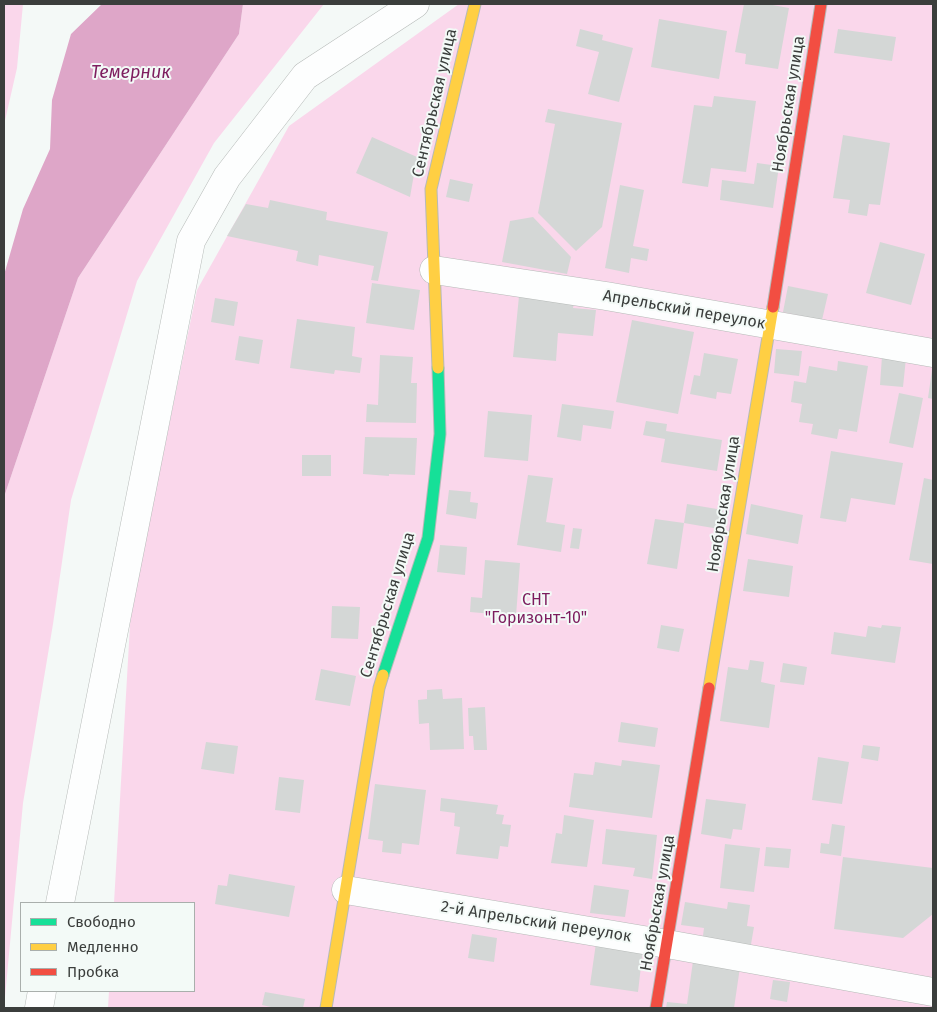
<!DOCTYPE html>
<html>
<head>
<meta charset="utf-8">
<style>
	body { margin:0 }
	#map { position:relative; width:937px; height:1012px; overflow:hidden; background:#f4f9f7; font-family:"Fira Sans",sans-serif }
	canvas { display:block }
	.frame { position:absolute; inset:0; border:5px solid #3b3e3c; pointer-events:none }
	.legend { position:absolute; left:20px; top:902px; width:175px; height:90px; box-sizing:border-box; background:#f3faf7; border:1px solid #a9afac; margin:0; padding:6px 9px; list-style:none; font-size:15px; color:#3b3e3c }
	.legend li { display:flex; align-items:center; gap:10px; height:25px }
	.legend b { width:25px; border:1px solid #a9afac }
</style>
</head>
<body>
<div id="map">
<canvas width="937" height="1012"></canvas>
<div class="frame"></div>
<ul class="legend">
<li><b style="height:6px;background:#16e098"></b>Свободно</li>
<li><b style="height:6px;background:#ffcf43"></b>Медленно</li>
<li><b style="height:6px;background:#f24e42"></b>Пробка</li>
</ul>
</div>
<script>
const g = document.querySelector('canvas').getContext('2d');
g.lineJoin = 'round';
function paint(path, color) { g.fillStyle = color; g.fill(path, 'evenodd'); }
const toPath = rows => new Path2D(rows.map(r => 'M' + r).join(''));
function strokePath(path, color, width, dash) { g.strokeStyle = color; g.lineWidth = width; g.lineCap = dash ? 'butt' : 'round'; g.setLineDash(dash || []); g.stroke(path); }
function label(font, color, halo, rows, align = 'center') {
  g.font = font + ' "Fira Sans",sans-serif'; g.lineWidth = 4; g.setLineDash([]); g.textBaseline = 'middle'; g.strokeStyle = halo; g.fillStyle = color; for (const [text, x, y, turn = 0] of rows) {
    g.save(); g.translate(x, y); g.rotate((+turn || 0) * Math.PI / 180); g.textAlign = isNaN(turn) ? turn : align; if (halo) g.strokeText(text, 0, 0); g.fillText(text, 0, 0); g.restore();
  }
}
paint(toPath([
	[4,4,23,4,17,68,4,125],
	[243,4,324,4,214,143,137,281,71,500,53,624,23,803,4,1008,4,497,78,278,239,34],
	[459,4,933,4,933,1008,108,1008,109,991,194,991,194,903,114,903,131,608,197,290,289,126]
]), '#fad7eb');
paint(toPath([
	[102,4,243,4,239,34,78,278,4,497,4,275,23,209,50,149,52,100,71,34]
]), '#dea6c8');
paint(toPath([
	[744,4,767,4,789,8,778,69,745,64,746,54,735,52],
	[659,19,727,31,719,79,651,67],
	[580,29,603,35,602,40,633,48,619,102,588,94,599,52,576,46],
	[838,29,896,37,892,61,834,53],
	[714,96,756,101,746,172,711,168,708,187,682,183,694,105,712,107],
	[548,109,622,123,602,227,576,251,538,213,555,124,545,122],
	[843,135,890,143,880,205,869,204,867,216,848,213,850,200,833,198],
	[372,137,417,157,410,197,356,173],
	[757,163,779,166,773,208,720,200,722,180,754,184],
	[450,179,473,184,469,202,446,197],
	[620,185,644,190,633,246,649,249,647,261,631,258,629,273,605,268],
	[270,200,327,212,326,220,388,232,378,281,371,280,374,266,319,255,318,266,296,261,298,251,227,236,246,204,268,208],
	[533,217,571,257,567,274,502,262,510,221],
	[880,242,925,254,911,305,866,293],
	[372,283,420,290,414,330,366,323],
	[788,286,828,294,822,320,783,312],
	[519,296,574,302,573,308,596,310,593,336,558,333,556,361,513,357],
	[215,298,238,302,234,326,211,322],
	[297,319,355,327,352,356,362,358,360,373,335,370,334,374,290,368],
	[632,320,694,332,678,414,616,402],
	[239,336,263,340,259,364,235,360],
	[776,349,802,351,799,376,774,373],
	[704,353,738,359,731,394,717,392,716,399,690,394,694,375,700,376],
	[380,355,413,357,411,383,417,383,416,423,366,422,367,404,378,405],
	[882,356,906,358,903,387,880,385],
	[838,361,868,366,857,432,839,429,837,439,811,434,813,424,799,422,802,404,791,402,794,381,806,383,809,366,837,371],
	[932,370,933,370,933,399,928,398],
	[899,393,923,398,913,448,889,443],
	[562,404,614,411,611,429,583,425,581,441,557,437],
	[488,411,532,415,528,461,484,457],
	[646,421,667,424,666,431,722,440,717,471,661,462,665,439,643,435],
	[365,437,417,438,415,475,389,474,389,476,363,474],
	[831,451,903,463,895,505,851,498,846,522,820,518],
	[302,455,331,455,331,476,302,476],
	[528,475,553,478,546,522,565,525,561,552,517,545],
	[924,478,933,480,933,564,909,560],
	[449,490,471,492,470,502,478,503,476,519,446,514],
	[687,504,723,510,719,529,684,523],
	[751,504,803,515,798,544,746,534],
	[655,519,684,523,677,569,647,564],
	[573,528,582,529,579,549,570,548],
	[440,545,467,547,465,575,437,572],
	[748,559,793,566,789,597,743,591],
	[485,560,520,563,516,616,470,612,471,597,482,598],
	[332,606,360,607,358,639,331,638],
	[661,625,684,629,679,652,657,648],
	[882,625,901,627,895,663,831,654,834,632,866,637,868,626,881,628],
	[750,660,764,662,761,682,775,685,769,728,720,721,728,667,748,670],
	[783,663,807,667,804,685,780,682],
	[321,669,356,676,350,706,315,700],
	[442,689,443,699,462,698,464,749,430,750,429,723,419,724,418,700,427,699,427,690],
	[485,707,487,750,474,750,473,736,469,736,468,708],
	[621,722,658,728,655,747,618,742],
	[206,742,238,746,234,774,201,769],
	[863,745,880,747,878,761,861,758],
	[818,757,849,762,842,804,812,800],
	[622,760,660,765,652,818,569,807,574,773,593,775,595,762,621,766],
	[279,777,304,780,300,813,275,810],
	[375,784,426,790,419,845,402,843,401,854,382,852,383,841,368,839],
	[441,798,498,805,496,814,504,815,502,824,511,825,508,847,500,846,498,859,456,854,460,827,454,826,455,813,440,811],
	[706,799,746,804,742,830,733,829,731,839,701,834],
	[564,815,594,820,587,867,551,863,556,833,562,834],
	[832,824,845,826,841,856,820,853,821,843,829,844],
	[606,829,657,835,652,879,633,876,635,868,602,864],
	[725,844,760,848,754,892,720,888],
	[766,847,791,849,789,868,764,866],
	[843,857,933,868,933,914,903,938,834,929],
	[229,874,295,886,289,917,215,904,218,885,227,886],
	[594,885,629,890,625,917,590,913],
	[685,902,727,909,728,902,750,905,747,926,754,927,750,950,702,943,704,928,681,925],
	[472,934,497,938,494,962,468,958],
	[596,943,643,949,638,992,590,985],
	[693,961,740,967,734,1008,708,1007,708,1008,666,1008,667,1002,687,1004],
	[773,980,790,982,787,1002,770,999],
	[265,992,305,999,303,1008,271,1008,271,1007,262,1005]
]), '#d4d7d6');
const street = toPath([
	[434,270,606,296,933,353],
	[346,890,667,944,933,992],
	[60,903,191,241,227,177,305,76,415,4],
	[39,1008,42,991]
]);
const fast = toPath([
	[383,675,428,538,440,434,438,368]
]);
const slow = toPath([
	[438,368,431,189,475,4],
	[709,688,773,307],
	[326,1008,379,688,383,675]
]);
const jam = toPath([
	[773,307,821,4],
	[656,1008,709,688]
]);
strokePath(street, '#b6bab8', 29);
strokePath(fast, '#b6bab8', 13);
strokePath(slow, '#b6bab8', 13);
strokePath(jam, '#b6bab8', 13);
strokePath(street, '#fdfefe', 28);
strokePath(fast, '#16e098', 11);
strokePath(slow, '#ffcf43', 11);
strokePath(jam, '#f24e42', 11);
label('16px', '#3b3e3c', '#f3faf7', [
	["Сентябрьская улица",435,103,-77],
	["Ноябрьская улица",789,104,-81],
	["Апрельский переулок",684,310,10],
	["Ноябрьская улица",724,504,-81],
	["Сентябрьская улица",388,605,-73],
	["Ноябрьская улица",658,903,-80],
	["2-й Апрельский переулок",536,922,9]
]);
label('16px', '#7c1c5e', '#f3faf7', [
	["СНТ",536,601],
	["\"Горизонт-10\"",536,619]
]);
label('italic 18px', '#7e1e5f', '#f3faf7', [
	["Темерник",131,73]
]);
</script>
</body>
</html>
